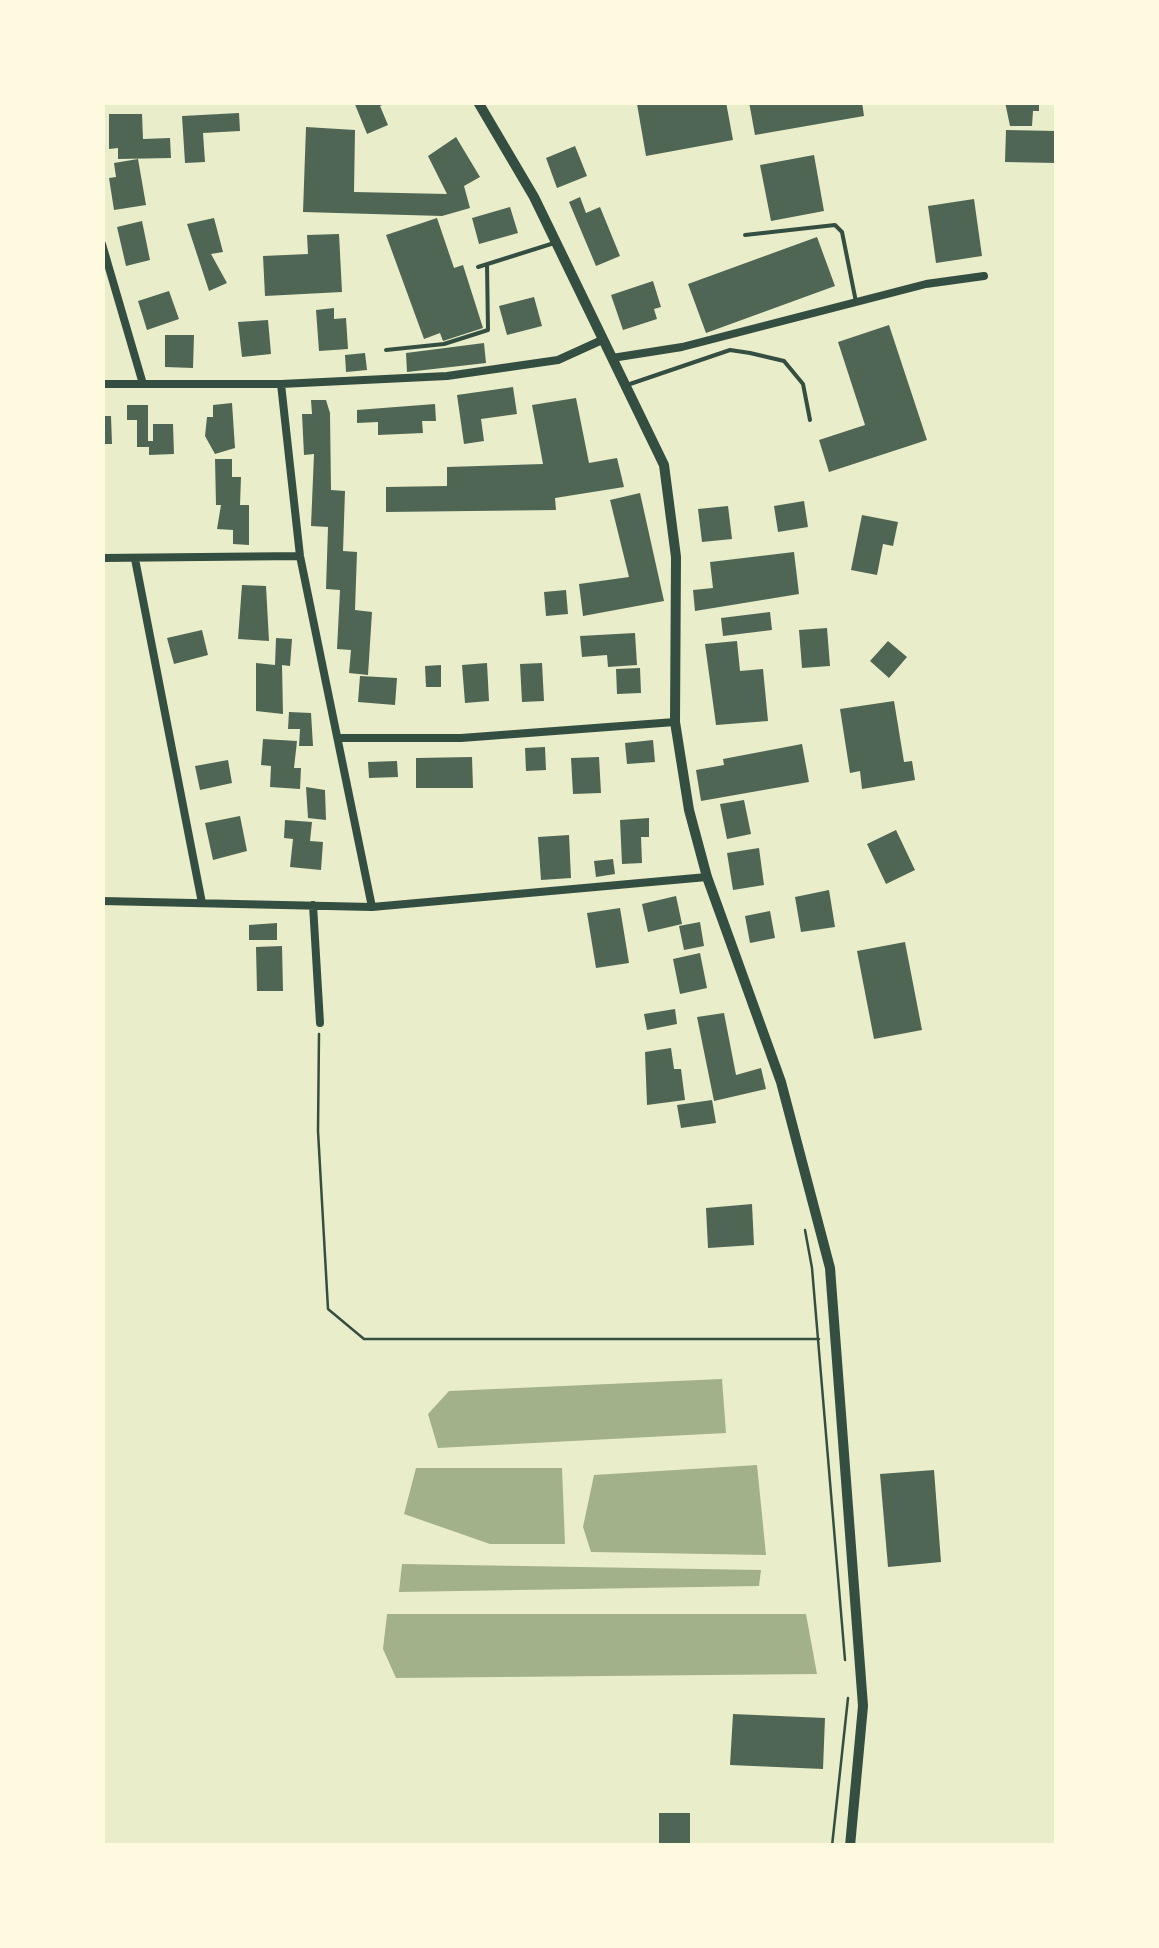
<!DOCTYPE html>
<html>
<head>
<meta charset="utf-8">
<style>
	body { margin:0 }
	#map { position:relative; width:1159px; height:1948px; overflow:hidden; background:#e9edc9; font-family:Karla,sans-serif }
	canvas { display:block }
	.frame { position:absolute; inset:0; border:105px solid #fefae0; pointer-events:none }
</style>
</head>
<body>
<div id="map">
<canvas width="1159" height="1948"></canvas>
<div class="frame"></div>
</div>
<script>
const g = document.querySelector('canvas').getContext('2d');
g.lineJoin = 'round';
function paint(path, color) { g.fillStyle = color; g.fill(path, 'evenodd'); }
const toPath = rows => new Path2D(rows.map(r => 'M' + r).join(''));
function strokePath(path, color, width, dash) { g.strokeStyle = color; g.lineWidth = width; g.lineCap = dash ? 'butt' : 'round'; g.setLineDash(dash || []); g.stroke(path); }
paint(toPath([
	[722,1379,726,1433,438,1448,428,1414,449,1391],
	[757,1465,766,1555,591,1552,583,1527,594,1475],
	[416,1468,562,1468,565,1544,490,1544,404,1514],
	[402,1564,761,1570,759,1586,399,1592],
	[387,1614,806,1614,817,1674,396,1678,383,1649]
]), '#a3b18a');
paint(toPath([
	[354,102,389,102,380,106,388,125,367,134],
	[644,102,726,102,733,140,646,156,637,104],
	[749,102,862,102,864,116,755,135],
	[1005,102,1039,102,1039,111,1033,111,1032,126,1010,126],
	[239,113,240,131,203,133,205,162,185,163,182,116],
	[109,114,142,114,143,139,170,138,171,158,118,159,118,148,109,149],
	[306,127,355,130,354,192,447,194,428,156,456,137,480,177,464,186,470,208,442,216,303,212],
	[1006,130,1056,131,1056,163,1005,162],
	[575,146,587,176,557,188,546,158],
	[814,155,824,211,771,221,760,165],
	[138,159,146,205,114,210,109,178,116,177,114,163],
	[580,197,586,213,600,207,620,256,596,266,569,202],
	[974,199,982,256,936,263,928,206],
	[510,207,518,233,479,244,472,218],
	[214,218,223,252,211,254,227,283,209,291,187,224],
	[437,218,454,268,463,265,483,328,443,341,440,333,424,339,386,235],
	[142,221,150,260,126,266,117,227],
	[339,234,342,292,265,296,263,256,308,254,307,235],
	[817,237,835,286,706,333,688,284],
	[653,281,661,307,654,309,657,319,623,330,611,295],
	[169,291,179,319,147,330,138,301],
	[534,297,542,326,507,335,499,306],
	[334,308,334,319,346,318,348,349,319,351,316,310],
	[268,320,271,354,242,357,238,322],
	[889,325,927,440,829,472,819,440,865,425,838,342],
	[165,335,194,335,193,368,165,367],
	[484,343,486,363,407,372,406,353],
	[365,353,367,370,346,372,345,355],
	[513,387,517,414,481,419,484,441,464,444,457,395],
	[576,398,589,463,617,458,624,487,555,498,556,510,386,512,386,487,447,486,447,467,543,464,532,405],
	[311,400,326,400,330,413,331,490,345,491,343,551,357,552,355,610,372,612,368,675,349,673,351,650,337,649,340,590,326,589,328,527,311,526,314,454,304,455,302,414,312,414],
	[232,403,235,448,215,454,205,436,207,417,213,417,213,405],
	[435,404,436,421,422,421,423,433,378,435,378,422,357,423,357,410],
	[127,405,148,405,148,441,153,441,153,424,173,424,174,454,149,455,149,447,137,447,137,420,127,420],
	[102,416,111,416,112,444,102,444],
	[215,459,232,459,232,477,241,477,240,505,249,505,249,545,233,544,233,530,217,529,221,505,216,505],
	[640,493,664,601,583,616,579,584,629,577,610,500],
	[804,501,808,527,778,532,774,506],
	[728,506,732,539,702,542,698,509],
	[862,515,898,522,893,546,883,544,877,575,851,570],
	[794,552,799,594,695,611,693,590,713,588,710,562],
	[242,585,266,586,269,641,238,639],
	[566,590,568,614,546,616,544,592],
	[770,612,772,630,723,636,721,618],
	[827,628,830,666,802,668,799,630],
	[202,630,208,655,174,664,167,638],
	[635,633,637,665,608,667,607,655,582,657,580,636],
	[276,638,292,639,290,666,282,665,283,714,256,711,256,663,275,665],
	[737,641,740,671,763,669,768,721,716,725,705,644],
	[888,641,907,657,889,678,870,661],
	[487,663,489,701,465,703,462,665],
	[542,663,544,701,522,702,520,664],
	[441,665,441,687,426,687,425,666],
	[640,668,641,693,617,694,616,669],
	[360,676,397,678,395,705,358,702],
	[894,701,904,762,912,761,915,780,862,789,860,771,850,773,840,709],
	[289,712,311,713,313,746,299,746,300,729,288,729],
	[263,739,297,741,294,768,301,768,300,789,270,787,271,766,261,765],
	[653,740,655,762,627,764,625,743],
	[802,744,809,782,701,801,696,770,724,765,723,759],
	[545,747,546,770,526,771,525,748],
	[472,757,473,788,416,788,416,758],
	[599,757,601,793,573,794,571,758],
	[228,760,232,783,200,790,195,766],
	[397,761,398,777,369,778,368,762],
	[306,787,325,790,326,820,308,818],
	[744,800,751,834,727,839,720,804],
	[240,816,247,851,213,860,205,823],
	[649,818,649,837,641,837,642,863,622,864,620,820],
	[285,820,312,822,310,841,323,842,321,870,290,867,293,839,284,838],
	[896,830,915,870,886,884,867,844],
	[569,835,571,878,541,880,538,837],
	[759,848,764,885,733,890,727,853],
	[613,859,615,874,596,877,594,861],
	[829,890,835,927,801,932,795,897],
	[676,896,682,924,648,932,642,904],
	[620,908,629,963,596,968,587,913],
	[770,911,775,938,750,943,745,916],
	[700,922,704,946,684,950,679,926],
	[277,923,277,940,249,940,249,925],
	[905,942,922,1030,874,1039,857,951],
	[282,946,283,991,257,991,256,947],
	[700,953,707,988,680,994,673,959],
	[675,1009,677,1024,647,1030,644,1014],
	[724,1013,736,1075,761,1068,766,1089,714,1101,697,1017],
	[671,1048,674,1069,681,1069,685,1100,647,1105,645,1052],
	[712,1100,716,1123,681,1128,677,1105],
	[752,1204,754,1245,708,1248,706,1208],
	[934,1470,941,1562,888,1567,880,1474],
	[733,1714,825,1718,823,1769,730,1765],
	[659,1813,690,1813,690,1846,659,1846]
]), '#4f6655');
strokePath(toPath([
	[319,1034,318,1131,328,1309,364,1339,819,1339],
	[805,1230,812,1268,845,1660],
	[832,1846,848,1698]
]), '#344e41', 2.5);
strokePath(toPath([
	[745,235,835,225,842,232,856,302],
	[478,267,551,244],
	[386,350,444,344,488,330,487,264],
	[630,384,730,350,750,353,784,361,803,384,810,420]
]), '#344e41', 4);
strokePath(toPath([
	[102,244,143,384],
	[612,358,682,347,926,284,984,276],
	[102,384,281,384,447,376,558,360,602,340],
	[281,384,300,556,372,907],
	[102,558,300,556],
	[135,559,202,903],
	[340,738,461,738,675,722],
	[102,901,372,907,707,877],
	[313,905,320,1023]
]), '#344e41', 8);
strokePath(toPath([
	[478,102,534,197,664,465,676,557,675,722,689,810,707,877,781,1082,830,1268,863,1706,850,1846]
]), '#344e41', 10);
</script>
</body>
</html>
